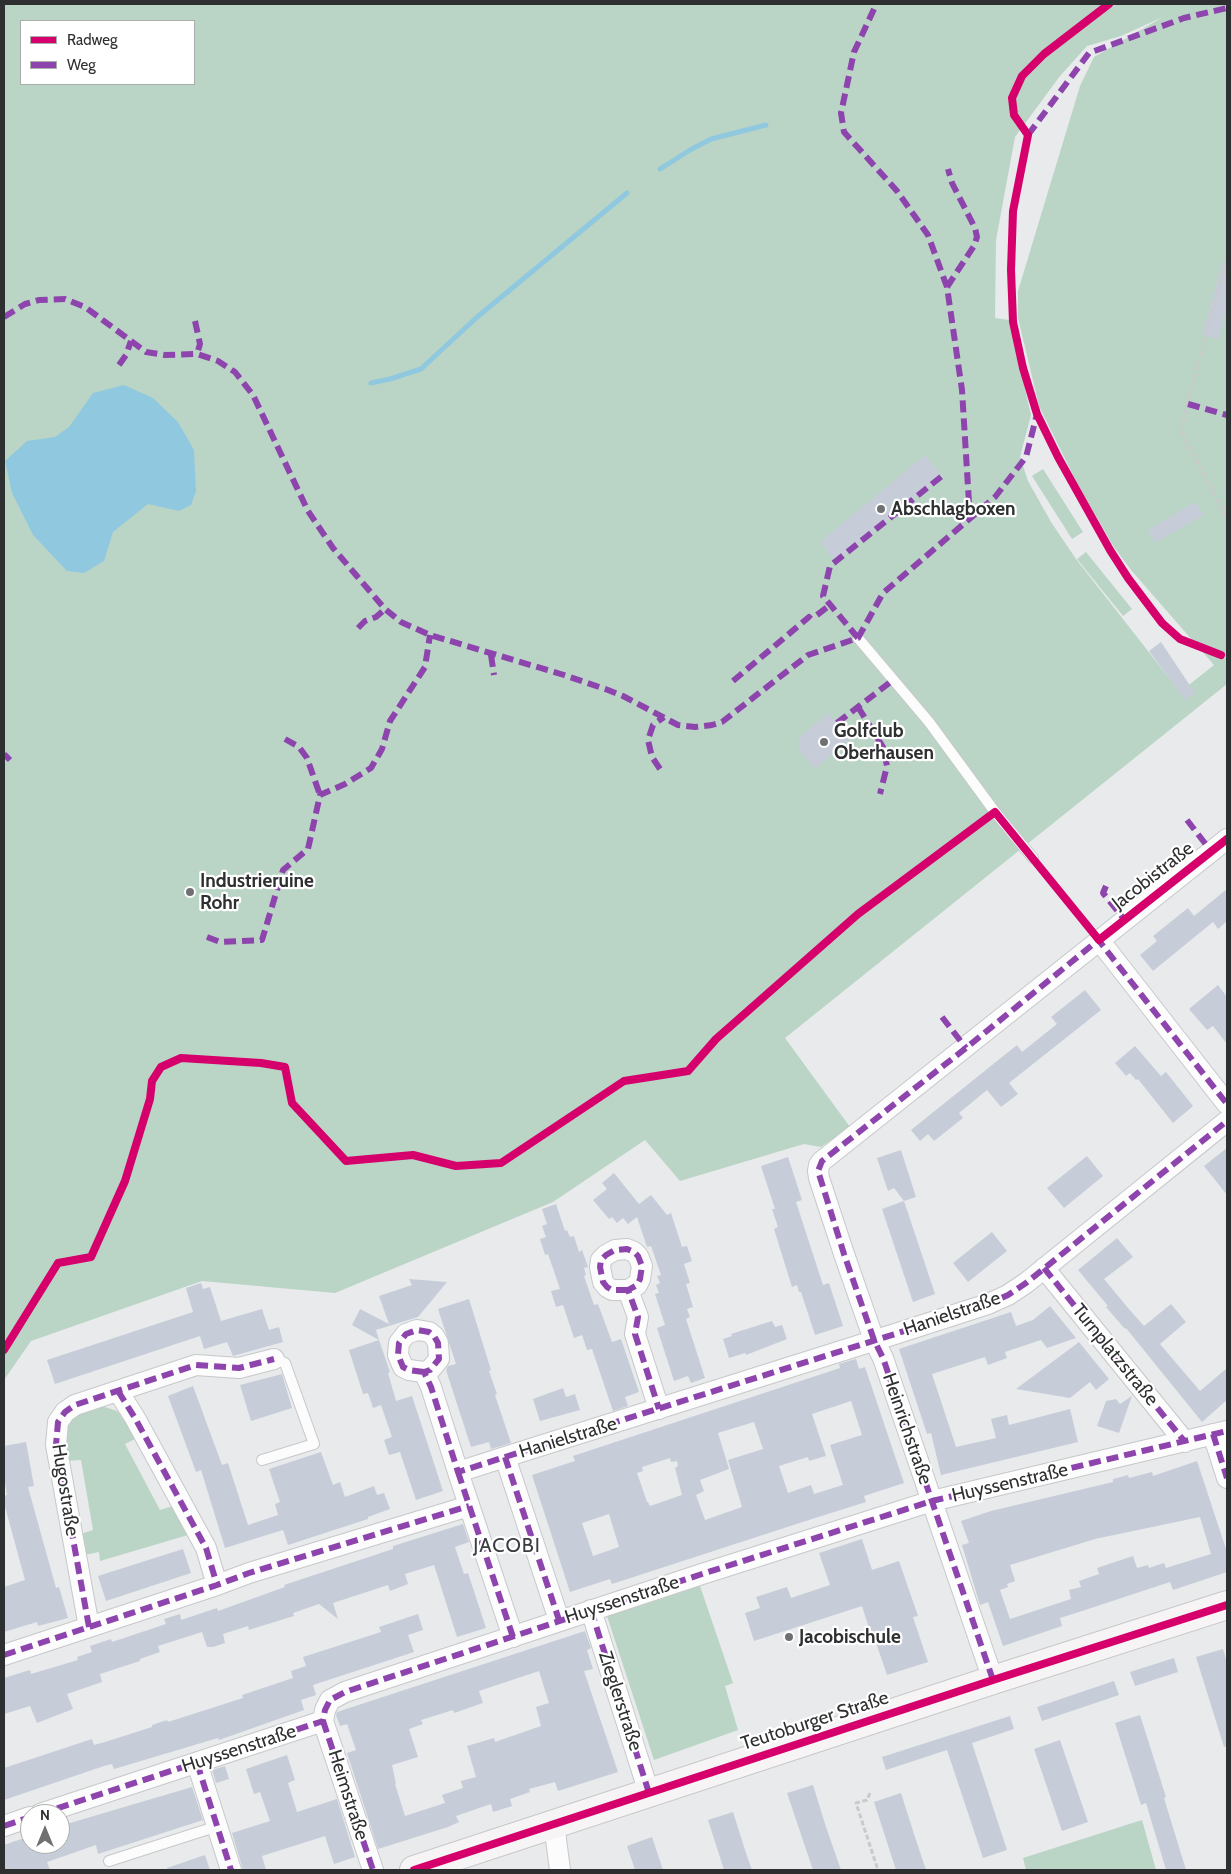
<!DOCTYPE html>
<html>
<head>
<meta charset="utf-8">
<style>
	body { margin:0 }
	#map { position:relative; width:1231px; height:1874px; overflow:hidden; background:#e8eaec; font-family:Cabin,sans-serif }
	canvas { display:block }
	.frame { position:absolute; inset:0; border:5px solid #2e2f30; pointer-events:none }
	.legend { position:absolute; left:20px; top:20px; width:175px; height:65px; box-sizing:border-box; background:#fff; border:1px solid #abacac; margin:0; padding:6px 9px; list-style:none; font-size:15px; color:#2e2f30 }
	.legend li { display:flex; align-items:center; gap:10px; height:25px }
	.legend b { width:25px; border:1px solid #abacac }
	.north { position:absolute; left:20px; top:1804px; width:50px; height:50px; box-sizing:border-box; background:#fff; border:1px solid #abacac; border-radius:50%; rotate:0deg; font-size:14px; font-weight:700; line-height:20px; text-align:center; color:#2e2f30 }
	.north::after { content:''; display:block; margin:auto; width:18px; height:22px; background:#6f7072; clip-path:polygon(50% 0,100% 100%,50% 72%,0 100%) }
</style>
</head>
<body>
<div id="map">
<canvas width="1231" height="1874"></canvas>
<div class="frame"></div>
<ul class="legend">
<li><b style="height:6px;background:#d6006c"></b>Radweg</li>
<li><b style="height:6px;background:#8e44ad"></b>Weg</li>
</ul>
<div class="north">N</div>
</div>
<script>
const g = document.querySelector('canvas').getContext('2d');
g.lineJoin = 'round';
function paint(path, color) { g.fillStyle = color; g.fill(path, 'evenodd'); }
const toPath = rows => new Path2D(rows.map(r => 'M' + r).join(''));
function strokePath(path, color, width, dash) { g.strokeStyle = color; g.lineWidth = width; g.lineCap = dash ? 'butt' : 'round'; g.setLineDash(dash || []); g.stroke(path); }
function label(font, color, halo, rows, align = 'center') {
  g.font = font + ' Cabin,sans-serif'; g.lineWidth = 4.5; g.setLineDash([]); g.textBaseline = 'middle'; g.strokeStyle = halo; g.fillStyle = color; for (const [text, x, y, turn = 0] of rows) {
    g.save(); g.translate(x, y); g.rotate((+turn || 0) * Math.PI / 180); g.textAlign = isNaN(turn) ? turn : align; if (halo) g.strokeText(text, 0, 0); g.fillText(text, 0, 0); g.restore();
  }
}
paint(toPath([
	[4,4,1227,4,1227,684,785,1038,850,1127,821,1147,804,1144,680,1181,645,1140,553,1202,335,1293,202,1281,31,1341,4,1380],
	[1163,17,1094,57,1080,86,1018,291,1018,318,1039,406,1077,483,1114,547,1131,570,1214,665,1180,692,1076,559,1051,522,1028,481,1020,457,1031,415,1009,320,995,318,996,240,1015,137,1060,76,1087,46,1121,36],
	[21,21,194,21,194,84,21,84],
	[1043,469,1083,532,1072,539,1032,476],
	[1086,552,1132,609,1123,616,1077,559],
	[102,1406,117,1411,124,1417,137,1438,125,1444,160,1510,173,1506,188,1535,100,1561,99,1552,84,1555,81,1534,93,1530,81,1460,67,1461,64,1440,67,1427,73,1417,80,1412],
	[700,1586,733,1683,725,1686,738,1730,654,1760,607,1616],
	[1142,1820,1156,1870,1026,1870,1023,1858]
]), '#bad5c6');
paint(toPath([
	[124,385,153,398,178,422,194,450,196,491,191,505,179,511,148,504,113,532,104,561,84,573,67,571,33,535,12,493,5,461,27,441,55,437,69,427,93,393]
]), '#90c9df');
strokePath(toPath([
	[660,169,690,150,711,139,766,125],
	[371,383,390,379,421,369,476,318,627,193]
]), '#90c9df', 5);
paint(toPath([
	[1223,262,1227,262,1227,306,1218,339,1202,335],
	[925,455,942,476,836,562,820,542],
	[1195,502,1204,515,1155,543,1148,530],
	[1161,642,1195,693,1185,700,1149,651],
	[828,713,850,739,815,769,797,748,802,744,797,739],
	[1227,889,1227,921,1218,929,1213,922,1153,971,1140,955,1157,941,1153,936,1188,908,1194,916],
	[1218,985,1227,997,1227,1044,1213,1026,1207,1030,1189,1009],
	[1085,990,1101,1010,1009,1083,1018,1094,1001,1107,987,1090,959,1113,963,1118,934,1141,928,1134,920,1141,911,1130,1017,1045,1022,1052,1057,1024,1051,1017],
	[1135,1046,1161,1076,1166,1072,1193,1106,1173,1123,1138,1079,1136,1080,1130,1073,1126,1076,1115,1063],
	[1227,1148,1227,1195,1204,1166],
	[901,1150,916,1197,904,1201,894,1188,888,1191,877,1158],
	[1087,1156,1103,1176,1064,1208,1047,1188],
	[788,1157,802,1200,796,1202,823,1285,829,1283,843,1326,815,1335,801,1292,799,1292,797,1285,792,1287,774,1229,778,1227,772,1209,775,1209,761,1166],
	[614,1173,639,1204,651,1195,667,1215,671,1213,682,1247,687,1246,692,1261,684,1264,690,1283,686,1284,693,1307,687,1309,690,1317,686,1319,705,1378,691,1383,688,1376,674,1381,657,1328,665,1325,655,1294,659,1293,656,1285,660,1283,657,1276,661,1275,651,1246,647,1247,637,1217,628,1224,623,1218,617,1223,612,1217,609,1219,593,1200,607,1189,602,1183],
	[904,1201,935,1294,913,1302,882,1209],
	[556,1204,565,1231,567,1230,570,1237,574,1236,579,1252,582,1250,588,1267,584,1268,586,1275,584,1276,594,1305,598,1304,612,1342,621,1339,639,1392,625,1397,628,1406,613,1411,592,1349,587,1350,582,1335,574,1338,563,1305,556,1307,551,1291,560,1289,548,1254,545,1255,540,1239,546,1237,542,1226,547,1224,542,1209],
	[992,1232,1007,1251,968,1282,953,1263],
	[1117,1238,1133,1257,1104,1279,1128,1308,1144,1326,1171,1304,1186,1322,1160,1344,1200,1391,1227,1368,1227,1400,1202,1422,1126,1328,1125,1329,1106,1307,1108,1306,1078,1270],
	[409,1279,447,1282,418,1317,376,1330,379,1340,352,1325,360,1309,389,1324,379,1296,412,1285],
	[201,1283,203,1289,210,1287,221,1321,262,1309,269,1330,279,1327,283,1342,233,1356,227,1342,204,1349,200,1336,55,1384,47,1360,193,1312,186,1288],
	[469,1299,491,1370,489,1371,497,1394,495,1395,511,1443,491,1449,489,1442,471,1447,446,1370,448,1366,456,1364,438,1309],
	[1050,1306,1076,1338,1047,1348,1041,1340,1005,1352,1007,1358,988,1365,985,1357,932,1374,956,1447,996,1438,991,1419,1007,1415,1009,1425,1070,1409,1078,1442,941,1475,931,1433,927,1434,899,1349,1011,1312,1016,1326,1033,1320],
	[772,1321,775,1327,782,1325,787,1339,746,1355,745,1353,729,1358,723,1339,732,1336,731,1334],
	[379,1340,390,1372,388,1373,396,1401,412,1396,443,1491,416,1500,400,1452,389,1455,384,1440,392,1437,381,1405,373,1408,368,1393,363,1394,349,1350],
	[1079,1342,1109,1379,1096,1390,1090,1382,1070,1398,1016,1389],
	[856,1359,859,1369,865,1367,904,1483,864,1496,866,1502,815,1518,612,1584,610,1579,570,1592,532,1475,575,1461,573,1456,840,1368,839,1364],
	[851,1401,862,1435,830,1445,843,1485,814,1494,811,1485,788,1493,779,1466,808,1457,809,1461,826,1456,812,1414],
	[754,1422,763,1449,728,1460,742,1507,705,1520,696,1495,704,1491,700,1480,729,1469,718,1433],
	[670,1458,671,1462,677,1461,678,1466,675,1468,682,1495,650,1506,648,1502,647,1502,637,1473,643,1471,642,1467],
	[609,1514,619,1547,593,1556,582,1523],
	[282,1374,292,1408,251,1421,240,1385],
	[193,1386,222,1465,228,1463,248,1525,278,1515,275,1504,280,1502,269,1469,321,1452,333,1485,340,1482,345,1497,374,1486,377,1495,384,1493,390,1509,368,1517,368,1519,288,1545,283,1530,225,1548,201,1470,196,1472,168,1396],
	[563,1388,566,1397,575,1394,580,1410,540,1421,533,1399],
	[1132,1396,1119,1433,1097,1426,1106,1401,1116,1399,1120,1404],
	[26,1442,34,1486,28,1487,56,1588,59,1587,68,1618,38,1626,37,1622,4,1632,4,1587,25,1580,4,1503,4,1496,7,1495,4,1475,4,1446],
	[1197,1461,1227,1552,1227,1572,1173,1590,1170,1582,1085,1610,1060,1618,1062,1626,1003,1646,988,1602,980,1605,962,1545,969,1543,961,1521,991,1511,1113,1482,1113,1479,1121,1477,1128,1475,1129,1478,1152,1472,1153,1476],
	[1200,1517,1211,1554,1166,1568,1164,1563,1149,1568,1148,1565,1137,1568,1133,1556,1097,1568,1099,1574,1079,1581,1081,1587,1069,1590,1071,1599,1010,1619,1000,1590,1008,1587,1007,1584,1015,1581,1010,1565,1095,1539],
	[463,1524,469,1542,455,1547,464,1574,468,1573,486,1628,457,1637,434,1565,405,1574,408,1584,390,1591,388,1585,333,1603,338,1619,319,1604,293,1613,294,1616,255,1628,249,1630,248,1626,223,1634,225,1643,213,1647,207,1647,202,1632,158,1646,160,1652,140,1659,140,1661,100,1674,102,1682,67,1694,73,1709,37,1723,30,1706,4,1714,4,1678,30,1670,31,1674,78,1660,77,1657,92,1652,90,1646,111,1639,112,1642,166,1624,164,1619,180,1614,181,1620,217,1608,218,1611,285,1587,284,1585,393,1549,393,1546],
	[862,1539,872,1570,899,1561,918,1616,913,1617,928,1662,887,1675,872,1631,870,1631,862,1606,754,1641,745,1613,760,1608,756,1597,787,1587,791,1598,830,1585,819,1553],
	[183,1549,191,1573,106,1601,98,1576],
	[418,1614,423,1630,408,1635,414,1652,313,1685,316,1695,301,1700,304,1710,219,1740,218,1738,114,1769,112,1764,104,1766,4,1800,4,1768,92,1739,94,1745,105,1742,152,1727,152,1725,167,1720,168,1722,243,1698,242,1695,293,1678,291,1671,306,1666,303,1657,381,1632,379,1627],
	[585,1631,591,1648,587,1650,593,1669,584,1671,618,1772,558,1791,555,1782,529,1789,530,1792,510,1799,512,1806,493,1812,491,1804,456,1816,459,1822,448,1827,378,1849,347,1753,356,1750,347,1724,340,1726,336,1715,337,1712],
	[539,1671,549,1703,536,1707,541,1726,495,1742,494,1738,467,1746,476,1777,461,1781,463,1788,442,1795,445,1803,405,1816,395,1784,396,1784,392,1765,418,1757,409,1729,423,1724,421,1720,453,1710,454,1713,483,1703,479,1691],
	[1223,1649,1227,1663,1227,1746,1224,1747,1196,1657],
	[1174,1658,1178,1672,1135,1686,1130,1672],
	[1114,1681,1119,1695,1042,1721,1037,1707],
	[1140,1715,1166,1797,1164,1798,1186,1870,1166,1870,1146,1803,1141,1805,1115,1723],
	[1010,1716,1014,1729,972,1743,1007,1850,983,1858,947,1750,886,1770,882,1757],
	[1060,1740,1088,1822,1062,1831,1034,1749],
	[287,1755,295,1780,288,1783,297,1812,337,1799,355,1857,334,1864,325,1836,262,1856,266,1870,243,1870,232,1833,270,1821,260,1792,254,1794,246,1769],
	[225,1766,229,1779,216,1783,212,1770],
	[813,1785,826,1827,841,1870,813,1870,787,1793],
	[192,1787,203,1820,98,1854,96,1845,47,1862,50,1870,4,1870,4,1845,30,1836,30,1844,60,1844,60,1826],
	[901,1793,914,1834,926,1870,896,1870,874,1802],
	[733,1812,746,1853,752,1870,724,1870,708,1820],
	[652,1837,663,1870,635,1870,627,1846],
	[205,1855,210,1870,167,1870,167,1868]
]), '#c6cdd9');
const service = toPath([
	[858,638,929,722,995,812,1033,858],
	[262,1460,314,1444,285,1363,274,1359],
	[109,1861,218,1826]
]);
const minor = toPath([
	[1099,940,1227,1104],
	[1044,1268,1185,1442],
	[628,1290,612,1290,607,1287,603,1282,600,1267,601,1260,606,1255,615,1250,627,1249,634,1252,638,1256,642,1266,640,1279,637,1285,628,1290,638,1317,635,1334,659,1409],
	[424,1372,409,1370,403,1367,398,1355,399,1343,402,1339,406,1334,417,1330,429,1332,434,1336,438,1343,439,1359,430,1370,424,1372,431,1387,458,1472,505,1457,559,1620],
	[118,1391,135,1418,206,1548,217,1585],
	[1213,1434,1227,1478],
	[505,1457,895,1334,988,1304,1008,1295,1026,1283,1227,1121],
	[458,1472,513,1637],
	[591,1610,649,1793],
	[89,1627,56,1445,58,1422,65,1412,75,1405,196,1365,239,1368,274,1359],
	[4,1655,217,1585,249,1573,469,1506],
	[993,1680,883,1358,874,1340,844,1254,819,1178,818,1171,819,1165,822,1161,1227,839],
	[323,1721,373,1870],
	[197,1763,231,1870],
	[40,1814,323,1721,325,1710,330,1700,345,1692,702,1574,932,1501,1227,1431],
	[554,1824,560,1870],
	[4,1826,30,1817]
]);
const secondary = toPath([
	[414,1870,993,1680,1227,1605]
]);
strokePath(service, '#c6c8c9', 12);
strokePath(minor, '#c6c8c9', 22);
strokePath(secondary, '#c6c8c9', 30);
strokePath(toPath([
	[1227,258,1185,412,1182,433,1227,519],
	[812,620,817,615],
	[870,1793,867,1800,856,1803,878,1870]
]), '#cacacb', 3, [5, 2.5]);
strokePath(service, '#fcfcfc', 10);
strokePath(minor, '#fcfcfc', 20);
strokePath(secondary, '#f7f4f6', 28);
strokePath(toPath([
	[874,9,854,52,841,113,844,132,897,191,928,235,947,287,962,390,970,519],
	[1028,135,1089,53,1184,18,1227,8],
	[947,287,974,246,977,237,975,228,952,183,948,169],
	[4,317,25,304,39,300,65,299,85,307,146,352,165,355,197,354,218,361,235,372,253,395,308,511,333,548,385,609,401,622,430,635,564,675,608,690,623,696,678,725,695,727,712,725,722,722,808,655,858,638,883,593,995,497,1026,457,1037,414],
	[195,321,200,344,197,354],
	[119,365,126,355,131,341],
	[1188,404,1227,415],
	[817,615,830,605],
	[358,628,365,621,376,617,385,609],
	[858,638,823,596,830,566,942,476],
	[491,655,494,675],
	[733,681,809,617,812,620],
	[858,707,883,747,887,766,880,794],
	[837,723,893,680],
	[285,739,299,747,307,758,320,795],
	[4,754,10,760],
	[660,769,652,757,648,740,653,725,664,717],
	[1187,820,1211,851],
	[1106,886,1103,893,1124,919],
	[207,937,220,942,262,940,283,870,308,849,320,795,345,784,371,768,382,749,390,721,425,667,430,635],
	[1096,937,1227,1104],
	[942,1017,966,1048],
	[1044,1268,1185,1442],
	[628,1290,612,1290,607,1287,603,1282,600,1267,601,1260,606,1255,615,1250,627,1249,634,1252,638,1256,642,1266,640,1279,637,1285,628,1290,638,1317,635,1334,659,1409],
	[424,1372,409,1370,403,1367,398,1355,399,1343,402,1339,406,1334,417,1330,429,1332,434,1336,438,1343,439,1359,430,1370,424,1372,431,1387,458,1472,505,1457,559,1620],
	[118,1391,135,1418,206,1548,217,1585],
	[1213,1434,1227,1478],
	[505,1457,895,1334,988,1304,1008,1295,1026,1283,1227,1121],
	[458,1472,513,1637],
	[591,1610,649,1793],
	[89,1627,56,1445,58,1422,65,1412,75,1405,196,1365,239,1368,274,1359],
	[4,1655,217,1585,249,1573,469,1506],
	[993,1680,883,1358,874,1340,844,1254,818,1171,822,1161,966,1048,1102,937],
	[323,1721,373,1870],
	[197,1763,231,1870],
	[40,1814,323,1721,325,1710,330,1700,345,1692,702,1574,932,1501,1227,1431],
	[4,1826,30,1817]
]), '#8e44ad', 6, [12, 6]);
strokePath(toPath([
	[1109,4,1044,54,1022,76,1012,98,1014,115,1028,135,1013,211,1011,270,1013,322,1023,368,1037,414,1058,457,1110,550,1128,578,1162,623,1180,639,1221,655],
	[4,1350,58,1263,91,1257,125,1181,150,1099,152,1081,161,1067,181,1058,261,1063,285,1067,292,1103,346,1161,413,1155,456,1166,501,1163,624,1081,688,1071,716,1039,858,914,995,812,1099,940,1227,839],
	[414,1870,993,1680,1227,1605]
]), '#d6006c', 8);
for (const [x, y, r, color] of [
	[881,509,5,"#6f7072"],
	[824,742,5,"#6f7072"],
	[190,892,5,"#6f7072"],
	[789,1637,5,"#6f7072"]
]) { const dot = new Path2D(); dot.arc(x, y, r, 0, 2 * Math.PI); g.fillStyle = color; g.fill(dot); strokePath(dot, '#fff', 2); }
label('bold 19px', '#2e2f30', '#fff', [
	["Abschlagboxen",891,509],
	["Golfclub",834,731],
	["Oberhausen",834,753],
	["Industrieruine",200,881],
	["Rohr",200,903],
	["Jacobischule",799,1637]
], 'left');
label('19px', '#2e2f30', '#fff', [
	["Jacobistraße",1153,876,-38],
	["Hanielstraße",952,1314,-19],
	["Turnplatzstraße",1115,1355,51],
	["Heinrichstraße",907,1429,71],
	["Hanielstraße",568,1438,-17],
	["Huyssenstraße",1010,1483,-13],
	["Hugostraße",65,1490,81],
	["Huyssenstraße",622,1600,-18],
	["Zieglerstraße",620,1701,72],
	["Teutoburger Straße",815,1721,-18],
	["Huyssenstraße",239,1749,-18],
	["Heimstraße",348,1795,72]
]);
g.letterSpacing = '1px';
label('20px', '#3a3c3f', '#fff', [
	["JACOBI",507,1546]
]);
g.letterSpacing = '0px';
</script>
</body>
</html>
